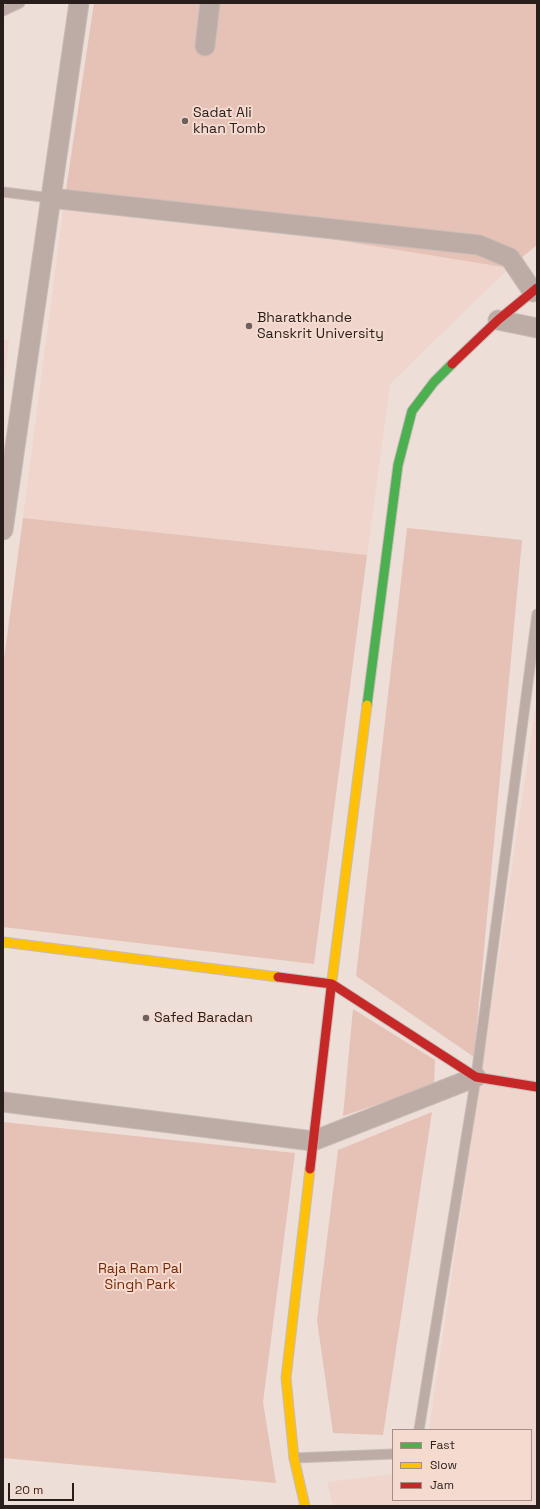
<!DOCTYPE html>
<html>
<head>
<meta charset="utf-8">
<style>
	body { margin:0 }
	#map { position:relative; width:540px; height:1509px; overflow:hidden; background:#edded8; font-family:"Space Grotesk",sans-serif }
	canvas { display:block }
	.frame { position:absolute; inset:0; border:4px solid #281e1b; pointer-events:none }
	.legend { position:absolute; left:392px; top:1429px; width:140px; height:72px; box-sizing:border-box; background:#f5dad0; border:1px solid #a38f88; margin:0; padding:5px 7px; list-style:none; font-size:12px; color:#281e1b }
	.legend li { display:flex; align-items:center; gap:8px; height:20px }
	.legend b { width:20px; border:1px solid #a38f88 }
	.scale { position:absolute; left:8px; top:1483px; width:66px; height:18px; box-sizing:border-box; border:2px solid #281e1b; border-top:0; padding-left:5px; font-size:12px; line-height:14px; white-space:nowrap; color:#281e1b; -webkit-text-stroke:3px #f5dad0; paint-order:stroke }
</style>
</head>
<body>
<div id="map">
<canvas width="540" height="1509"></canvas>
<div class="frame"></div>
<ul class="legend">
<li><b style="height:5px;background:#4caf50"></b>Fast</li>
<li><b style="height:5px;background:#ffc107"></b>Slow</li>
<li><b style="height:5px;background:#c62828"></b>Jam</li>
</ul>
<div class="scale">20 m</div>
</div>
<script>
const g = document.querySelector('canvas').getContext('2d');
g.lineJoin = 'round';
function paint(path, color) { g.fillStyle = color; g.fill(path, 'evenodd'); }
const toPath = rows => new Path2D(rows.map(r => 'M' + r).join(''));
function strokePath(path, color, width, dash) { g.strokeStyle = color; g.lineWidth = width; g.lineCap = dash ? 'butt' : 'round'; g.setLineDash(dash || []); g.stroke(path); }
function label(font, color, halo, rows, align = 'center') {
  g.font = font + ' "Space Grotesk",sans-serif'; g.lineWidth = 4; g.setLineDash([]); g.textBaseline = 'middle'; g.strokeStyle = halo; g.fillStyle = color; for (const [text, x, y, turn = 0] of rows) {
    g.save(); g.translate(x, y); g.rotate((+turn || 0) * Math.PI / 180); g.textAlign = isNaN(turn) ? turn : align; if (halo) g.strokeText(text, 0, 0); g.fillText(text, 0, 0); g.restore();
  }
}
paint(toPath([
	[65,196,509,268,390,384,367,555,23,518],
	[3,340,9,340,3,387],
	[537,697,537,1506,333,1506,327,1482,393,1474,393,1500,531,1500,531,1430,429,1430]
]), '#efd5cb');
paint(toPath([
	[94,3,537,3,537,245,509,268,65,196],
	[23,518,367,555,314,964,3,927,3,666],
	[407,528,522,540,474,1057,356,976],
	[353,1009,435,1060,434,1085,343,1116],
	[432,1112,383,1435,333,1433,317,1320,338,1150],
	[3,1122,295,1153,263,1402,276,1483,3,1458]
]), '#e5c2b5');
const lane = toPath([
	[3,11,20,3],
	[3,192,51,198],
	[419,1430,476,1077,537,614],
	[294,1458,393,1454]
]);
const street = toPath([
	[205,46,210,3],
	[51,198,479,245,510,258,533,292],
	[498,320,537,328],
	[3,530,79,3],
	[3,1102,313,1141,476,1077]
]);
const fast = toPath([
	[367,705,398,465,412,411,434,382,452,364]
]);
const slow = toPath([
	[3,942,278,977],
	[331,988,367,705],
	[305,1506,294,1458,286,1378,310,1169]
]);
const jam = toPath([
	[452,364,498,320,537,288],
	[278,977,332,984,476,1077,537,1087],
	[310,1169,331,988]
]);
strokePath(lane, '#c8bcb8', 11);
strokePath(street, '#c8bcb8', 21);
strokePath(fast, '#c8bcb8', 11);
strokePath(slow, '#c8bcb8', 11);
strokePath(jam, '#c8bcb8', 11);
strokePath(lane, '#bdaba5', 9);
strokePath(street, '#bdaba5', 19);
strokePath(fast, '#4caf50', 9);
strokePath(slow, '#ffc107', 9);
strokePath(jam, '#c62828', 9);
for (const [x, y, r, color] of [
	[185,121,4,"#6d615d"],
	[249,326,4,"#6d615d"],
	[146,1018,4,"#6d615d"]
]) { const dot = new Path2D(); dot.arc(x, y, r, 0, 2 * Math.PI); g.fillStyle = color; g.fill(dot); strokePath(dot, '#f5dad0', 1.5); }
label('14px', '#281e1b', '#f5dad0', [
	["Sadat Ali",193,113],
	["khan Tomb",193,129],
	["Bharatkhande",257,318],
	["Sanskrit University",257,334],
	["Safed Baradan",154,1018]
], 'left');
label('14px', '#792701', '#f5dad0', [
	["Raja Ram Pal",140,1269],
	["Singh Park",140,1285]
]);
</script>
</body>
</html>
